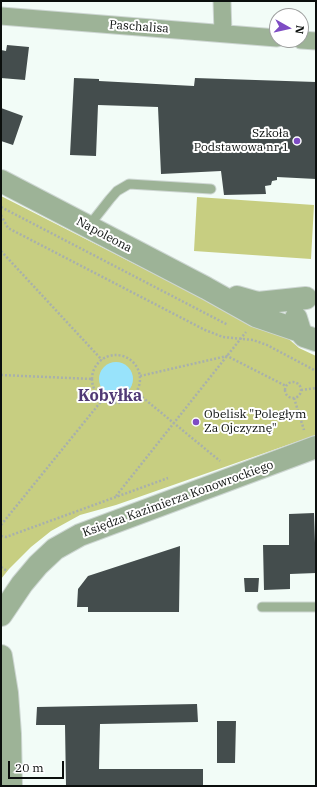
<!DOCTYPE html>
<html>
<head>
<meta charset="utf-8">
<style>
	body { margin:0 }
	#map { position:relative; width:317px; height:787px; overflow:hidden; background:#f2fcf7; font-family:"IBM Plex Serif",serif }
	canvas { display:block }
	.frame { position:absolute; inset:0; border:2px solid #0b0f0d; pointer-events:none }
	.north { position:absolute; left:269px; top:8px; width:40px; height:40px; box-sizing:border-box; background:#fff; border:1px solid #9d9f9e; border-radius:50%; rotate:98deg; font-size:11px; font-weight:700; line-height:16px; text-align:center; color:#0b0f0d }
	.north::after { content:''; display:block; margin:auto; width:14px; height:18px; background:#7e4cc4; clip-path:polygon(50% 0,100% 100%,50% 72%,0 100%) }
	.scale { position:absolute; left:8px; top:761px; width:56px; height:18px; box-sizing:border-box; border:2px solid #0b0f0d; border-top:0; padding-left:5px; font-size:12px; line-height:14px; white-space:nowrap; color:#0b0f0d; -webkit-text-stroke:3px #fff; paint-order:stroke }
</style>
</head>
<body>
<div id="map">
<canvas width="317" height="787"></canvas>
<div class="frame"></div>
<div class="north">N</div>
<div class="scale">20 m</div>
</div>
<script>
const g = document.querySelector('canvas').getContext('2d');
g.lineJoin = 'round';
function paint(path, color) { g.fillStyle = color; g.fill(path, 'evenodd'); }
const toPath = rows => new Path2D(rows.map(r => 'M' + r).join(''));
function strokePath(path, color, width, dash) { g.strokeStyle = color; g.lineWidth = width; g.lineCap = dash ? 'butt' : 'round'; g.setLineDash(dash || []); g.stroke(path); }
function label(font, color, halo, rows, align = 'center') {
  g.font = font + ' "IBM Plex Serif",serif'; g.lineWidth = 4; g.setLineDash([]); g.textBaseline = 'middle'; g.strokeStyle = halo; g.fillStyle = color; for (const [text, x, y, turn = 0] of rows) {
    g.save(); g.translate(x, y); g.rotate((+turn || 0) * Math.PI / 180); g.textAlign = isNaN(turn) ? turn : align; if (halo) g.strokeText(text, 0, 0); g.fillText(text, 0, 0); g.restore();
  }
}
paint(toPath([
	[1,196,178,286,283,334,299,348,316,356,316,435,116,505,80,515,51,531,31,547,9,569,1,579],
	[197,197,314,205,311,259,194,251]
]), '#c7ce81');
paint(toPath([
	'99 379a17 17 0 1 1 34 0a17 17 0 1 1-34 0Z'
]), '#98e3fb');
paint(toPath([
	[7,45,29,47,25,80,1,78,1,50,6,51],
	[74,78,99,79,99,81,194,86,195,78,316,82,316,179,277,177,277,180,272,181,271,185,265,186,266,194,224,195,221,171,161,174,158,107,98,105,96,156,70,155],
	[1,108,23,116,13,145,1,141],
	[314,513,316,573,290,574,290,589,264,590,263,545,289,545,289,514],
	[180,546,179,612,88,612,88,607,77,607,78,589,88,576],
	[244,578,259,578,258,592,245,592],
	[197,704,198,722,100,724,99,769,203,769,203,786,66,786,65,725,36,725,37,707],
	[217,721,236,721,235,763,217,763]
]), '#444d4d');
const service = toPath([
	[88,227,110,199,117,191,129,184,211,189],
	[262,607,316,607]
]);
const minor = toPath([
	[222,1,223,33],
	[1,16,277,38],
	[301,40,316,41]
]);
const tertiary = toPath([
	[1,181,206,288,256,316,300,331],
	[237,297,258,303,306,298],
	[296,318,300,331,304,336,316,340],
	[1,615,22,584,38,565,55,549,80,535,316,447],
	[1,656,7,693,10,734,11,786]
]);
strokePath(service, '#cdd6d2', 11);
strokePath(minor, '#cdd6d2', 19);
strokePath(tertiary, '#cdd6d2', 24);
strokePath(toPath([
	[1,207,228,325],
	[1,215,8,228,205,330,223,337,253,340,267,345,316,371],
	[1,251,102,360],
	'92 379a24 24 0 1 1 48 0a24 24 0 1 1-48 0Z',
	[1,375,92,379],
	[140,376,227,356,286,386],
	'285 390a8 8 0 1 1 16 0a8 8 0 1 1-16 0Z',
	[301,390,316,388],
	[136,392,220,461],
	[294,398,304,430],
	[116,496,246,332],
	[1,525,103,399],
	[1,536,6,537,168,478],
	[1,567,7,571]
]), '#a8b0ac', 2.5, [2, 2]);
strokePath(service, '#9db397', 9);
strokePath(minor, '#9db397', 17);
strokePath(tertiary, '#9db397', 22);
for (const [x, y, r, color] of [
	[297,141,4,"#7e4cc4"],
	[196,422,4,"#7e4cc4"]
]) { const dot = new Path2D(); dot.arc(x, y, r, 0, 2 * Math.PI); g.fillStyle = color; g.fill(dot); strokePath(dot, '#fff', 1.5); }
label('12px', '#0b0f0d', '#fff', [
	["Paschalisa",139,27,4],
	["Napoleona",104,235,28],
	["Księdza Kazimierza Konowrockiego",178,499,-20]
]);
label('12px', '#0b0f0d', '#fff', [
	["Szkoła",289,134],
	["Podstawowa nr 1",289,148],
	["Obelisk \"Poległym",204,415,"left"],
	["Za Ojczyznę\"",204,429,"left"]
], 'right');
label('bold 16px', '#503975', '#fff', [
	["Kobyłka",110,396]
]);
</script>
</body>
</html>
